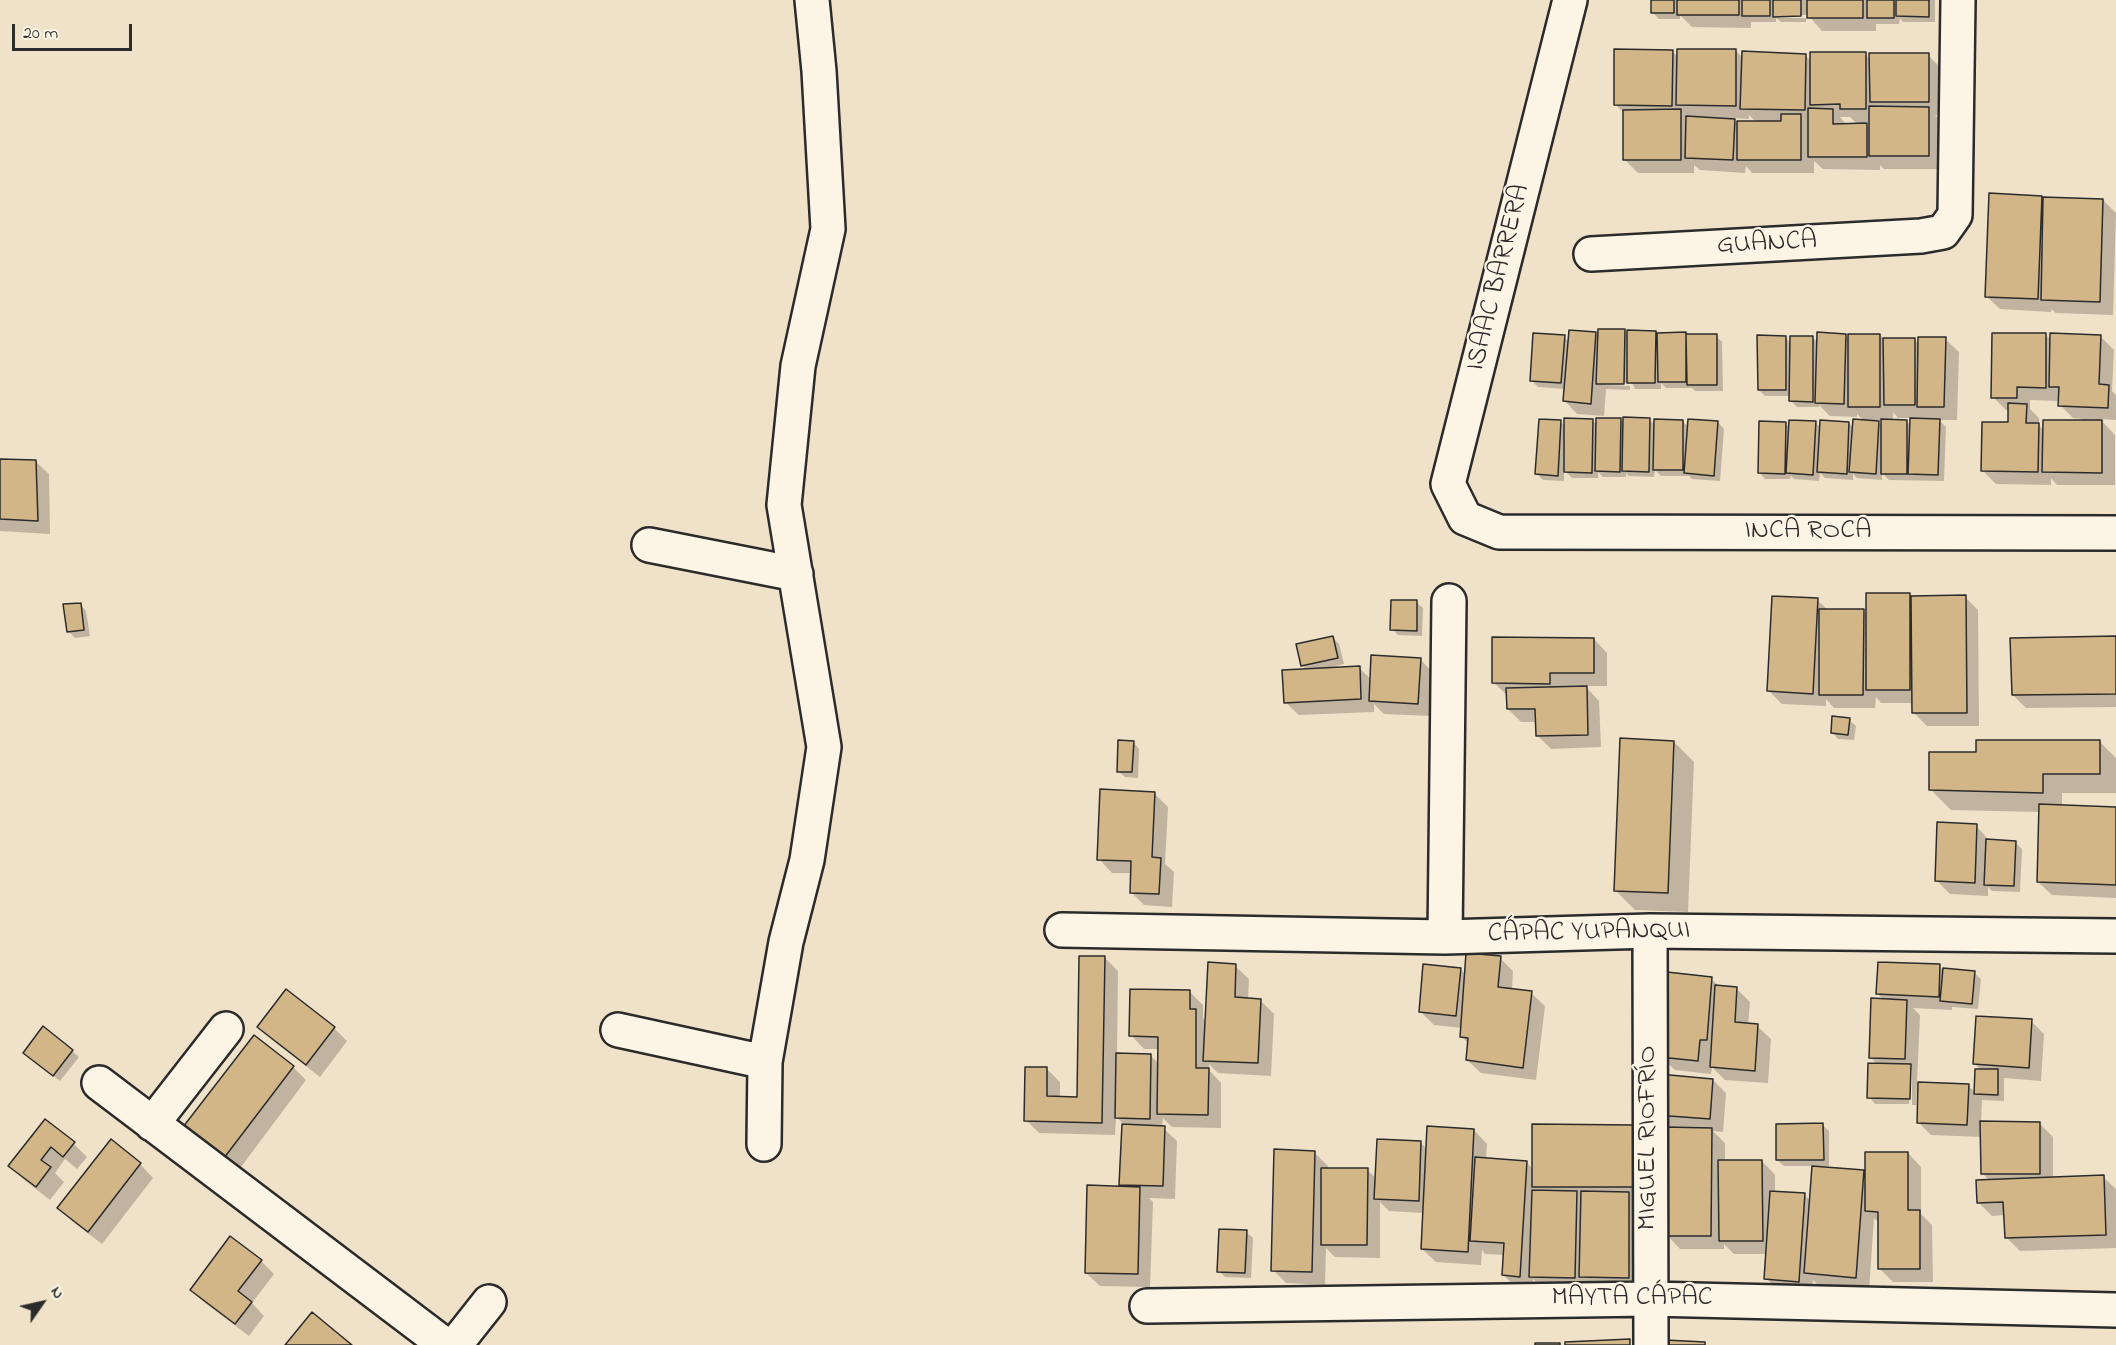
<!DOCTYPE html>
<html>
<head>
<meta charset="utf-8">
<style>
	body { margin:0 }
	#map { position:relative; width:2116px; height:1345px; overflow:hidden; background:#f0e2c9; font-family:"Indie Flower",sans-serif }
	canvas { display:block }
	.north { position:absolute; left:12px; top:1273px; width:60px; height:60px; -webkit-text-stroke:4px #fcf5e5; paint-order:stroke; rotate:56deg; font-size:16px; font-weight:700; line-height:24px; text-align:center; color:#2b2b2b }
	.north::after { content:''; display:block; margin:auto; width:21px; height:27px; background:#2b2b2b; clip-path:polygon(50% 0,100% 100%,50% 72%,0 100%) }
	.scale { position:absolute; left:12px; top:24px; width:120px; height:27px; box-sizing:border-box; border:3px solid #2b2b2b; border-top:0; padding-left:8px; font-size:18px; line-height:21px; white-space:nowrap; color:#2b2b2b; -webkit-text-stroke:4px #fcf5e5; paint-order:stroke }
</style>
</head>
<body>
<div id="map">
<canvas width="2116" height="1345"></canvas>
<div class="north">N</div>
<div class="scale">20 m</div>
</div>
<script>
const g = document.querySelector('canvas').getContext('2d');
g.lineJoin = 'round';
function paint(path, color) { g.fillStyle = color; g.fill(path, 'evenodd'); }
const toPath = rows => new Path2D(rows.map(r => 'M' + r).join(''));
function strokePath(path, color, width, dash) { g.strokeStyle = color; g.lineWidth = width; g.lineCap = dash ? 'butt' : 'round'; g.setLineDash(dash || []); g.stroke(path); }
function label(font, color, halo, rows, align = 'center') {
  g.font = font + ' "Indie Flower",sans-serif'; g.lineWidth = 4.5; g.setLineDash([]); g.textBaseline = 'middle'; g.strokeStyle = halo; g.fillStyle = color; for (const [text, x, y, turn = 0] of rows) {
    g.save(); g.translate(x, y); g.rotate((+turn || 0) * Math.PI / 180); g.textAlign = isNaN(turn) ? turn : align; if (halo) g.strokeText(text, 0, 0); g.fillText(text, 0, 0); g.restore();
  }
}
paint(toPath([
	[1653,0,1935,0,1935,22,1903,22,1900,18,1899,24,1876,24,1876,31,1822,31,1808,15,1779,15,1779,18,1806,18,1806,22,1781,22,1776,18,1776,22,1751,22,1751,28,1692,27,1680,15,1680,19,1659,19,1653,13],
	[1672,51,1678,57,1736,51,1743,58,1805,55,1811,61,1865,54,1871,60,1928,55,1941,68,1942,115,1935,115,1941,121,1941,169,1884,169,1880,165,1880,170,1823,169,1814,161,1814,173,1752,173,1746,166,1745,173,1700,170,1694,165,1694,173,1638,173,1625,160,1624,113,1616,105],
	[1749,115,1757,123,1736,123,1732,118,1749,119],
	[1840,117,1850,117,1858,125,1846,124],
	[1864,122,1871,122,1871,129],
	[1990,195,2103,200,2116,213,2113,315,2056,313,2051,309,2051,312,2000,309,1986,296],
	[1625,331,1628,334,1655,332,1658,334,1716,336,1722,342,1723,391,1695,391,1692,388,1666,388,1661,383,1661,389,1635,389,1632,383,1606,382,1606,385,1630,386,1630,390,1606,389,1604,416,1577,414,1564,400,1565,389,1538,387,1531,380,1564,337,1569,342,1596,334,1599,337],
	[1845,335,1850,340,1880,335,1884,339,1914,339,1919,344,1945,339,1959,352,1957,420,1939,420,1946,427,1944,481,1889,480,1882,473,1882,480,1857,478,1853,474,1853,480,1825,478,1820,473,1819,481,1794,479,1791,476,1790,479,1765,479,1759,472,1785,423,1790,428,1816,423,1821,428,1849,423,1853,428,1865,422,1857,414,1857,417,1830,416,1819,405,1819,407,1797,407,1791,401,1791,396,1765,396,1759,390,1785,337,1791,344,1813,338,1818,343],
	[1893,412,1898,418,1911,418,1911,426,1906,421,1893,421],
	[1872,420,1883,420,1883,427,1879,423,1872,422],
	[2046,335,2052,341,2100,336,2114,350,2112,391,2116,395,2116,420,2100,419,2115,435,2115,485,2057,485,2051,478,2051,485,1996,484,1982,470,2009,423,2009,410,2006,410,1993,397],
	[2030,400,2060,401,2060,405,2073,418,2082,419,2082,421,2044,431,2039,425,2039,418,2030,409],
	[1592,420,1598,426,1621,420,1624,423,1650,420,1655,426,1682,421,1689,427,1718,422,1724,429,1720,481,1692,479,1689,476,1661,476,1655,470,1654,477,1629,476,1626,473,1626,477,1603,477,1598,472,1598,478,1572,478,1564,470,1564,481,1543,480,1537,474,1560,421,1566,427],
	[0,460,35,461,49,474,50,534,0,531],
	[1909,595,1911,597,1965,597,1978,610,1979,726,1927,726,1913,712,1913,703,1881,703,1876,697,1875,708,1834,708,1826,699,1826,706,1782,704,1768,690,1817,600,1828,610,1863,611,1868,615],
	[1416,602,1423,608,1422,636,1398,635,1392,629],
	[80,604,86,611,90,636,75,638,68,631],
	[2116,637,2116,707,2026,708,2013,695],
	[1333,638,1339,644,1344,664,1326,668,1327,669,1359,668,1372,680,1420,659,1433,673,1431,716,1384,714,1374,704,1374,712,1299,715,1285,702,1307,670,1302,665],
	[1594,639,1607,653,1607,686,1585,686,1599,701,1601,747,1551,749,1537,735,1537,722,1521,722,1508,709,1508,696,1493,682],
	[1849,720,1856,726,1854,740,1838,739,1832,732],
	[2099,741,2116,758,2116,793,2062,793,2062,806,2116,809,2116,898,2052,895,2038,882,2040,812,1951,810,1931,790,1978,754],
	[1133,742,1139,749,1138,778,1125,777,1118,771],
	[1674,742,1694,762,1688,912,1635,910,1615,890],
	[1155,794,1168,807,1165,864,1174,872,1172,907,1144,905,1131,892,1132,873,1112,873,1099,859],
	[1976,826,1990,841,2015,842,2022,849,2020,892,1992,891,1988,887,1988,896,1950,894,1937,881],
	[1105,958,1118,971,1117,1055,1150,1055,1159,1064,1159,1049,1144,1049,1131,1035,1190,992,1203,1005,1203,1018,1206,1022,1235,966,1249,979,1248,1000,1261,1001,1274,1014,1271,1076,1218,1073,1209,1064,1209,1070,1221,1083,1221,1128,1172,1127,1163,1118,1162,1127,1177,1141,1175,1199,1149,1198,1153,1202,1150,1287,1100,1286,1086,1273,1125,1188,1121,1184,1123,1124,1116,1116,1115,1135,1039,1133,1026,1120,1047,1069,1060,1082,1060,1098,1078,1098],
	[1500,958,1513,971,1512,990,1531,993,1545,1006,1536,1080,1481,1073,1467,1060,1469,1044,1461,1036,1462,1028,1434,1025,1421,1012,1461,970,1466,975],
	[1939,966,1943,970,1974,973,1981,979,1978,1009,1952,1007,1952,1010,1913,1008,1920,1015,1916,1105,1912,1105,1912,1071,1909,1071,1909,1104,1875,1104,1869,1097,1878,1065,1870,1057,1884,1000,1878,994],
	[1711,979,1720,987,1737,989,1750,1002,1748,1025,1757,1026,1771,1039,1768,1083,1725,1080,1712,1067,1711,1074,1675,1070,1661,1057],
	[2031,1021,2044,1034,2041,1081,2004,1078,2004,1101,1982,1100,1981,1123,2039,1123,2053,1137,2053,1179,2103,1177,2116,1189,2116,1248,2020,1251,2007,1238,2005,1215,1992,1216,1979,1203,1990,1181,1982,1173,1982,1137,1931,1135,1918,1122,1968,1086,1976,1093,1981,1070,1975,1064],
	[259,1027,334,1028,347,1041,320,1077,272,1040],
	[72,1051,79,1057,60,1081,31,1059],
	[293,1067,306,1080,238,1171,199,1141],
	[1713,1080,1726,1093,1723,1132,1713,1131,1725,1143,1725,1161,1762,1161,1775,1175,1775,1192,1804,1195,1811,1201,1813,1166,1784,1166,1777,1160,1823,1125,1829,1131,1829,1166,1823,1166,1823,1169,1863,1172,1867,1175,1908,1153,1921,1167,1921,1214,1932,1225,1933,1282,1893,1282,1880,1269,1879,1223,1874,1218,1869,1291,1819,1286,1813,1280,1812,1294,1779,1291,1766,1278,1767,1254,1734,1254,1724,1244,1724,1249,1680,1249,1667,1235,1672,1129,1658,1114],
	[45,1121,74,1144,87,1157,77,1169,65,1159,55,1173,64,1182,50,1200,23,1179,10,1166],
	[1634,1126,1642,1291,1594,1290,1588,1283,1587,1291,1544,1290,1533,1279,1533,1289,1517,1288,1503,1275,1505,1255,1485,1254,1482,1250,1481,1265,1436,1262,1422,1249,1424,1213,1389,1211,1380,1202,1380,1258,1335,1257,1326,1248,1325,1285,1286,1283,1273,1270,1314,1152,1328,1166,1328,1169,1367,1170,1377,1179,1421,1143,1427,1149,1474,1130,1487,1144,1486,1159,1526,1162,1533,1169],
	[111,1142,140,1164,153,1178,102,1244,73,1222,59,1208],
	[1246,1232,1253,1238,1251,1278,1225,1277,1219,1271],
	[261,1261,274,1274,252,1303,264,1316,249,1336,205,1303,192,1290]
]), '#0003');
const building = toPath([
	[1651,0,1674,0,1674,13,1651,13,1651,0],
	[1677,0,1739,0,1739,15,1677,15,1677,0],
	[1742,0,1770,0,1770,16,1742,16,1742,0],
	[1773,0,1801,0,1801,16,1773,17,1773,0],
	[1807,0,1863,0,1863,18,1807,18,1807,0],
	[1867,0,1894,0,1894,18,1867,18,1867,0],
	[1896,0,1929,0,1929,17,1896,16,1896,0],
	[1614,49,1673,50,1672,106,1614,105,1614,49],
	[1677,49,1736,49,1736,106,1676,105,1677,49],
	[1742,51,1806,54,1805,110,1740,109,1742,51],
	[1810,52,1866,52,1866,109,1840,109,1840,104,1810,105,1810,52],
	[1869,53,1929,53,1929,102,1870,102,1869,53],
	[1869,106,1929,107,1929,156,1869,156,1869,106],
	[1808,108,1833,109,1833,124,1867,123,1867,157,1808,157,1808,108],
	[1681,109,1681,160,1623,160,1623,110,1681,109],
	[1781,114,1801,114,1801,160,1737,160,1737,121,1781,121,1781,114],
	[1686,116,1735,119,1733,160,1685,158,1686,116],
	[1989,193,2042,196,2038,299,1985,297,1989,193],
	[2043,197,2103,199,2100,302,2041,300,2043,197],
	[1598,329,1625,329,1624,384,1596,384,1598,329],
	[1569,330,1596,332,1591,404,1563,401,1569,330],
	[1627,330,1656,331,1655,383,1627,383,1627,330],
	[1686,332,1686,382,1658,382,1657,333,1686,332],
	[1817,332,1846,334,1844,404,1815,403,1817,332],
	[1533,333,1565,335,1561,383,1530,381,1533,333],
	[1992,333,2046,333,2046,388,2017,387,2017,398,1991,398,1992,333],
	[2050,333,2101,335,2099,384,2109,385,2108,408,2058,406,2059,387,2049,387,2050,333],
	[1686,334,1717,334,1717,385,1687,385,1686,334],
	[1848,334,1880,334,1880,407,1848,407,1848,334],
	[1757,335,1786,336,1786,390,1758,390,1757,335],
	[1790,336,1813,336,1813,402,1789,401,1790,336],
	[1918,337,1946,337,1944,407,1917,407,1918,337],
	[1883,338,1915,338,1915,405,1884,405,1883,338],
	[2008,403,2027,404,2026,423,2039,423,2038,472,1981,471,1982,422,2008,422,2008,403],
	[1623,417,1650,418,1649,472,1622,471,1623,417],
	[1564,418,1593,419,1592,473,1564,472,1564,418],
	[1596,418,1621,418,1620,472,1595,471,1596,418],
	[1910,418,1940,419,1938,475,1908,474,1910,418],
	[1539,419,1561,420,1558,476,1535,474,1539,419],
	[1654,419,1683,420,1683,470,1653,470,1654,419],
	[1688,419,1718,421,1714,476,1684,473,1688,419],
	[1853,419,1879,421,1876,474,1849,472,1853,419],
	[1881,419,1907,420,1907,474,1881,474,1881,419],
	[1789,420,1816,421,1813,475,1786,473,1789,420],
	[1820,420,1849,422,1847,474,1817,472,1820,420],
	[2043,420,2102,420,2102,473,2042,472,2043,420],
	[1759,421,1786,422,1785,474,1758,473,1759,421],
	[0,459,36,460,38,521,0,519,0,459],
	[1866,593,1910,593,1910,690,1866,690,1866,593],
	[1966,595,1967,713,1912,713,1911,596,1966,595],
	[1772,596,1818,598,1813,694,1767,691,1772,596],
	[1391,600,1417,600,1417,631,1390,630,1391,600],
	[81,603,84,630,67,632,63,604,81,603],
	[1819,609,1864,609,1863,695,1819,695,1819,609],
	[1333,636,1338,658,1301,666,1296,644,1333,636],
	[2116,636,2116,694,2012,695,2010,638,2116,636],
	[1492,637,1594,638,1594,673,1550,673,1550,684,1492,683,1492,637],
	[1371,655,1421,658,1418,704,1369,701,1371,655],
	[1360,666,1361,699,1284,703,1282,670,1360,666],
	[1587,686,1588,735,1536,736,1535,709,1507,709,1506,688,1587,686],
	[1832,716,1850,718,1848,735,1831,733,1832,716],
	[1620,738,1674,741,1668,893,1614,891,1620,738],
	[1118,740,1134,741,1132,772,1117,772,1118,740],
	[1976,740,2100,740,2100,774,2043,774,2043,793,1929,790,1929,752,1976,752,1976,740],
	[1100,789,1155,792,1152,857,1161,858,1159,894,1130,893,1131,861,1097,860,1100,789],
	[2039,804,2116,807,2116,885,2037,882,2039,804],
	[1937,822,1977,824,1975,883,1935,881,1937,822],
	[1986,839,2016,841,2014,886,1984,885,1986,839],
	[1466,953,1501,956,1498,987,1532,991,1523,1068,1466,1060,1468,1038,1460,1037,1466,953],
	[1079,956,1105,956,1102,1123,1024,1121,1025,1067,1047,1067,1047,1096,1077,1097,1079,956],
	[1208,962,1236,964,1235,997,1261,999,1258,1063,1203,1061,1208,962],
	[1878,962,1940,964,1939,997,1876,994,1878,962],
	[1423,964,1461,968,1456,1016,1419,1012,1423,964],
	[1943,968,1975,971,1972,1004,1940,1001,1943,968],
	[1667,972,1712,977,1707,1040,1700,1040,1698,1061,1660,1057,1667,972],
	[1715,985,1737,987,1735,1022,1758,1024,1755,1071,1710,1067,1715,985],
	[286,989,335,1027,306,1065,257,1027,286,989],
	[1130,989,1190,990,1190,1009,1196,1009,1196,1068,1209,1068,1208,1115,1157,1114,1158,1037,1129,1036,1130,989],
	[1871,998,1907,1000,1905,1059,1869,1058,1871,998],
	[1976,1016,2032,1019,2029,1068,1973,1064,1976,1016],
	[43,1026,73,1050,53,1076,23,1053,43,1026],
	[254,1035,294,1066,224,1158,183,1127,254,1035],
	[1116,1053,1151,1054,1150,1119,1115,1118,1116,1053],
	[1868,1063,1911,1064,1910,1099,1867,1098,1868,1063],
	[1975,1069,1998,1069,1998,1095,1974,1094,1975,1069],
	[1659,1074,1713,1079,1710,1119,1656,1115,1659,1074],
	[1918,1082,1969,1084,1967,1125,1917,1123,1918,1082],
	[45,1119,75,1142,63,1157,51,1147,41,1160,51,1167,36,1187,8,1166,45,1119],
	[1980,1121,2040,1122,2040,1174,1981,1174,1980,1121],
	[1823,1123,1824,1160,1776,1160,1776,1124,1823,1123],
	[1122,1124,1165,1126,1163,1186,1119,1185,1122,1124],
	[1532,1124,1635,1125,1635,1187,1532,1187,1532,1124],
	[1427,1126,1474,1129,1468,1252,1421,1249,1427,1126],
	[1665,1127,1712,1128,1711,1236,1665,1236,1665,1127],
	[111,1139,141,1163,88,1232,57,1208,111,1139],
	[1377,1139,1421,1141,1419,1201,1374,1199,1377,1139],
	[1274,1149,1315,1151,1312,1272,1271,1271,1274,1149],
	[1865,1152,1908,1152,1908,1210,1920,1210,1920,1269,1878,1269,1878,1212,1865,1211,1865,1152],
	[1475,1157,1527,1161,1520,1277,1502,1275,1504,1243,1470,1241,1475,1157],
	[1718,1160,1762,1160,1763,1241,1719,1241,1718,1160],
	[1812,1166,1864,1170,1856,1278,1804,1273,1812,1166],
	[1321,1168,1368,1168,1367,1245,1321,1245,1321,1168],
	[2104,1175,2106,1235,2005,1238,2003,1202,1977,1203,1976,1180,2104,1175],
	[1087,1185,1140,1187,1138,1274,1085,1273,1087,1185],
	[1532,1190,1577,1191,1575,1278,1529,1277,1532,1190],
	[1581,1191,1629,1192,1629,1278,1579,1277,1581,1191],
	[1770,1191,1805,1193,1799,1282,1764,1279,1770,1191],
	[1219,1229,1247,1230,1245,1273,1217,1272,1219,1229],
	[230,1236,262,1260,238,1291,252,1302,235,1324,190,1290,230,1236],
	[312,1312,352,1345,285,1345,312,1312],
	[1630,1339,1630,1345,1565,1345,1565,1342,1630,1339],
	[1665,1340,1705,1342,1705,1345,1665,1345,1665,1340],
	[1535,1343,1560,1343,1560,1345,1535,1345,1535,1343]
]);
paint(building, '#d3b688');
strokePath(building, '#2b2b2b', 1.5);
const street = toPath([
	[1570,0,1448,484,1465,518,1499,532,2116,533],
	[1591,254,1921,236,1943,232,1955,215,1958,0],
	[649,545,796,574],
	[1062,930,1445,937,1650,931,2116,936],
	[1650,931,1651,1345],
	[1445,937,1449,601],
	[618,1030,765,1062],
	[99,1083,445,1345],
	[152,1124,226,1029],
	[764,1144,765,1062,786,942,807,860,824,747,784,505,798,366,828,229,819,71,812,0],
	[1147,1306,1651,1299,2116,1310],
	[455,1345,489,1302]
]);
strokePath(street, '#2b2b2b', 38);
strokePath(street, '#fcf5e5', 33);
label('27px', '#2b2b2b', '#fcf5e5', [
	["GUANCA",1767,245,-3],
	["ISAAC BARRERA",1500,278,-76],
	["INCA ROCA",1808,533],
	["CÁPAC YUPANQUI",1589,934,-1],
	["MIGUEL RIOFRÍO",1650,1138,-90],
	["MAYTA CÁPAC",1632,1300]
]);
</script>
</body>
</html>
